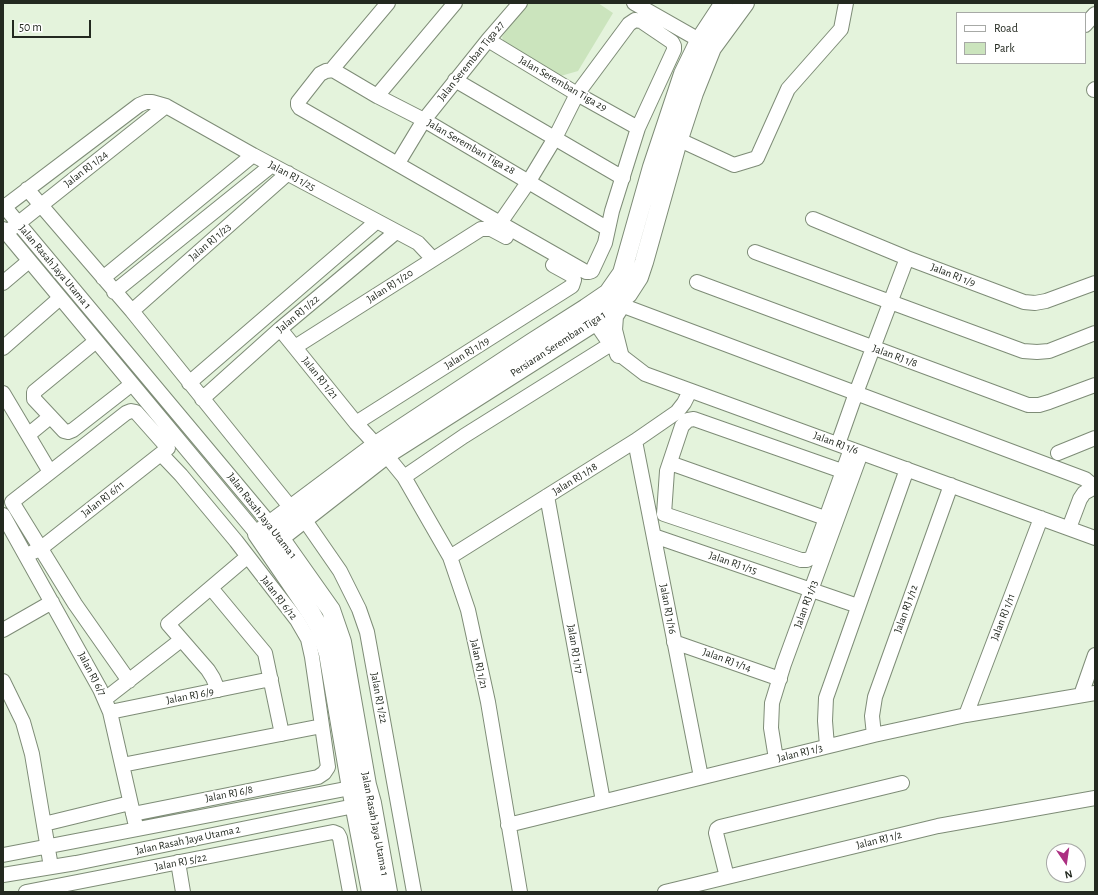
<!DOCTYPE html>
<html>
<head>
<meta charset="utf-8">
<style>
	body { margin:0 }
	#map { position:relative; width:1098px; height:895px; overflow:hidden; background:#e4f3dc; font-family:"Alegreya Sans",sans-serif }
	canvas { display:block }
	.frame { position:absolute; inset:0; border:4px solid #232920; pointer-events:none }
	.legend { position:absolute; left:956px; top:12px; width:130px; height:52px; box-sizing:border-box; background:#fff; border:1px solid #a7a9a6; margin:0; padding:5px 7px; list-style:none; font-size:12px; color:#232920 }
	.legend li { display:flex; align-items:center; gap:8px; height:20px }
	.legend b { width:20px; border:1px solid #a7a9a6 }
	.north { position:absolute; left:1046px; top:843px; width:40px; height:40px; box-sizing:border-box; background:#fff; border:1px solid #a7a9a6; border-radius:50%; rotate:167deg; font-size:11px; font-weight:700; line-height:16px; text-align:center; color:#232920 }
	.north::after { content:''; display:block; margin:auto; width:14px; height:18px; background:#ac3082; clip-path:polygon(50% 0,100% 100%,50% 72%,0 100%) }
	.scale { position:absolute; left:12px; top:20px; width:79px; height:18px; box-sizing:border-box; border:2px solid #232920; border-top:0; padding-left:5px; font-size:12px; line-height:14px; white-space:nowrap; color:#232920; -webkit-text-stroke:3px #fff; paint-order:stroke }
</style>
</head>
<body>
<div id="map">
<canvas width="1098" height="895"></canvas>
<div class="frame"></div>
<ul class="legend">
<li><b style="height:5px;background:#fff"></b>Road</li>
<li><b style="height:11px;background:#cbe4bd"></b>Park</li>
</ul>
<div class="north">N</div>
<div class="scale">50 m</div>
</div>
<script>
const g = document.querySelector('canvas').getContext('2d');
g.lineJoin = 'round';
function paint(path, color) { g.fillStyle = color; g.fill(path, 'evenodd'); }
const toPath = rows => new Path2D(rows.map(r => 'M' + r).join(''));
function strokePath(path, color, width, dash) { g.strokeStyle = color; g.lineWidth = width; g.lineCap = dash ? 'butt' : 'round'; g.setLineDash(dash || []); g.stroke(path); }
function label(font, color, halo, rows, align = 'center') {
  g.font = font + ' "Alegreya Sans",sans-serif'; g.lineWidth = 4; g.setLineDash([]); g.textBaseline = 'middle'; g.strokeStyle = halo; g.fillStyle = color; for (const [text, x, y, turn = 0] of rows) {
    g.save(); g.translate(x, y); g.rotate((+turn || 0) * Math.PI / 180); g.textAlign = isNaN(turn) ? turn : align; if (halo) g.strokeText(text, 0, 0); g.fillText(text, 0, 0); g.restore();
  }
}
paint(toPath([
	[526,3,598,3,613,13,578,71,557,77,506,48,502,37]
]), '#cbe4bd');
const minor = toPath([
	[634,3,708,45],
	[1085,25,1095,14],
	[488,40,577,94,638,128],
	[333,70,326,71,320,74,298,102,298,105,300,108,500,223,586,272,589,272,592,271,605,243,612,211,638,128,674,50,674,46,672,42,641,21,635,20,629,24,577,94,555,138,529,181,500,223],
	[333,70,377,96,424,120,608,229],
	[333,70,334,67,388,3],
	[455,80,623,178],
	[1094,90,1095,89],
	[377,96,455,3],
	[671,136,734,165,757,158,788,89,841,29,846,3],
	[398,163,424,120,488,40,520,3],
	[27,189,132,311,291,508],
	[3,205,270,524],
	[3,208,139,105,146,102,152,102,166,106,253,155,418,243,433,259],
	[813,219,907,258,1024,302,1035,303,1046,301,1095,283],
	[3,229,257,534],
	[11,229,166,106],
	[755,252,1023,351,1037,352,1049,351,1095,333],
	[103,278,253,155],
	[697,282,1028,405,1039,405,1049,402,1095,385],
	[3,283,29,261],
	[114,292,272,165],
	[621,305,1085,479,1091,484,1093,487],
	[132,311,288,173],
	[595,322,606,338,619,354,645,374,1095,538],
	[280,329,356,423,376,445],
	[96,341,34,392,34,399,64,431,68,432,73,430,132,384],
	[295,347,481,229,491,229,506,237],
	[3,348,60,298],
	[189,383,376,222],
	[3,393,28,435],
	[202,399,280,329,396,232],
	[50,417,28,435,50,472],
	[356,423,572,286,574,280,573,276,553,265],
	[635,441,701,777],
	[838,444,856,393,907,258],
	[1058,453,1095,438],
	[386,455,404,477,450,557,468,610,488,702,520,892],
	[670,463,825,518],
	[842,471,694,419,688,420,682,426,667,471,664,514,801,560,807,560,812,557,851,449],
	[404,477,464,436,611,344],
	[547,496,603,801],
	[3,515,100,689,110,712,135,822],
	[304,519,340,571,359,609,367,632,414,892],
	[1069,528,1080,499,1084,493,1095,487],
	[654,536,858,606],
	[33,552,40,549,167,449],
	[450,557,635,441,677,412,684,403,690,391],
	[211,588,265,653,282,734],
	[3,630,52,602],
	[674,642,780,679],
	[3,681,23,722,32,754,51,867],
	[129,681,75,604,12,502,126,413,131,411,136,412,168,448],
	[218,690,213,678,208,670,168,624,247,557],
	[1081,695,1095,655],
	[105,699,181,640],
	[110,712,271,679],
	[966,715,1041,518],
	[874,735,872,716,875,697,951,485],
	[827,746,825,721,826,698,907,469],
	[776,759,771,728,772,703,784,664,861,453],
	[122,765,322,726],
	[133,814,318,777,324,773,328,767,312,657,308,639,297,620,236,541,181,475,161,454],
	[44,824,130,803],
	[508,825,874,735,966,715,1095,693],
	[3,855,361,786],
	[178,862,183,892],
	[3,875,76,863,364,804],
	[727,877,716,833,717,829,720,827,902,783],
	[26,892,333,832,338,834,340,838,350,892],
	[665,892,938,826,1095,798]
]);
const major = toPath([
	[619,354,613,330,614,316,623,302],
	[273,528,331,610,342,642,367,785,372,803,388,892],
	[267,548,386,455,595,322,628,294,639,277,644,262,676,148,694,93,712,48,745,3],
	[371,892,351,788,328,653,319,627,311,613,257,534,376,445,531,343,586,308,608,293,622,273,652,167,683,74,699,41,724,3]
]);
strokePath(minor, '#7e8c77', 16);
strokePath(major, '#7e8c77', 20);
strokePath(minor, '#fff', 14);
strokePath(major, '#fff', 18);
label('11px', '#232920', '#fff', [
	["Jalan Seremban Tiga 27",471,61,-51],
	["Jalan Seremban Tiga 29",563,84,30],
	["Jalan Seremban Tiga 28",471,147,30],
	["Jalan RJ 1/24",86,169,-38],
	["Jalan RJ 1/25",292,176,28],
	["Jalan RJ 1/23",210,242,-41],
	["Jalan Rasah Jaya Utama 1",55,267,50],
	["Jalan RJ 1/9",953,275,21],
	["Jalan RJ 1/20",390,286,-33],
	["Jalan RJ 1/22",298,314,-40],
	["Persiaran Seremban Tiga 1",558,344,-33],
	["Jalan RJ 1/19",467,353,-32],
	["Jalan RJ 1/8",895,356,20],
	["Jalan RJ 1/21",320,378,51],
	["Jalan RJ 1/6",836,443,20],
	["Jalan RJ 1/18",575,479,-32],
	["Jalan RJ 6/11",103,499,-38],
	["Jalan Rasah Jaya Utama 1",262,516,52],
	["Jalan RJ 1/15",733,563,19],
	["Jalan RJ 6/12",279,598,52],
	["Jalan RJ 1/13",806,604,-70],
	["Jalan RJ 1/16",668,609,79],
	["Jalan RJ 1/12",906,609,-70],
	["Jalan RJ 1/11",1003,617,-69],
	["Jalan RJ 1/17",575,649,80],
	["Jalan RJ 1/14",727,660,20],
	["Jalan RJ 1/21",479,664,78],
	["Jalan RJ 6/7",92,674,62],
	["Jalan RJ 6/9",190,696,-11],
	["Jalan RJ 1/22",379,698,79],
	["Jalan RJ 1/3",800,753,-14],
	["Jalan RJ 6/8",229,794,-11],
	["Jalan Rasah Jaya Utama 1",375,824,79],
	["Jalan Rasah Jaya Utama 2",188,840,-12],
	["Jalan RJ 1/2",879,840,-14],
	["Jalan RJ 5/22",181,862,-11]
]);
</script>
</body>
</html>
